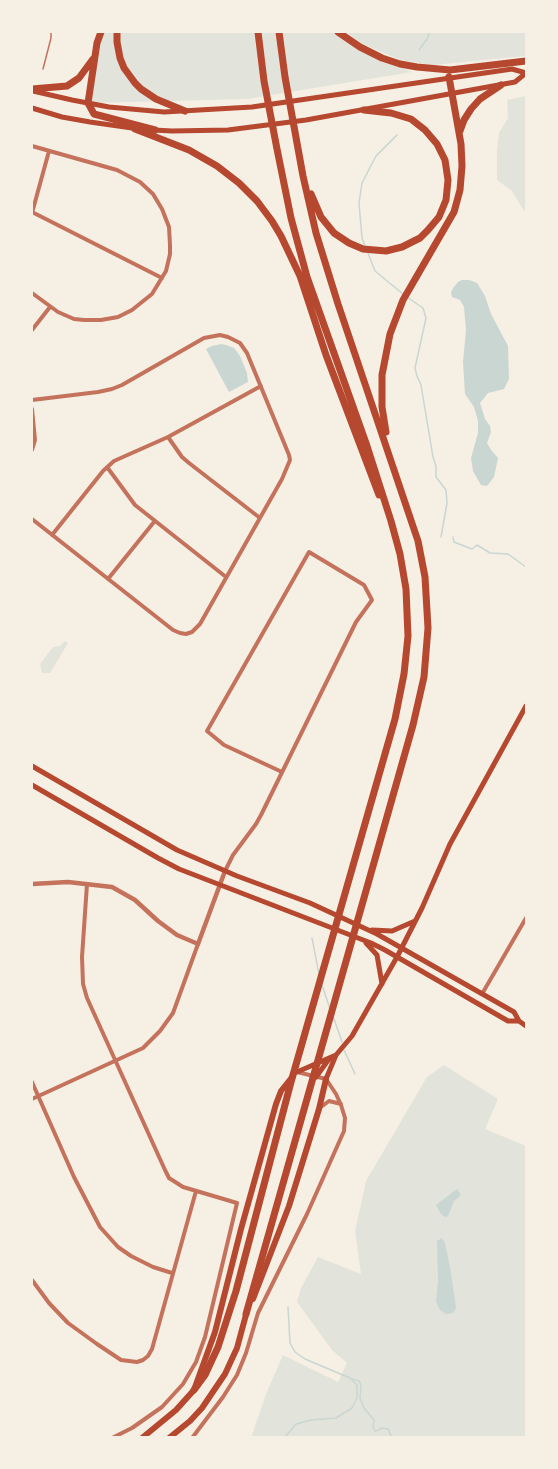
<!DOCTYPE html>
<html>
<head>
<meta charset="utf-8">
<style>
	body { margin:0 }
	#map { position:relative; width:558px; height:1469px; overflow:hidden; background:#f6efe4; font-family:"IBM Plex Sans",sans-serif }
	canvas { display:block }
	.frame { position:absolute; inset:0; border:33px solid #f6efe4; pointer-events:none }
</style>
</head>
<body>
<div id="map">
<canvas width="558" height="1469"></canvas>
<div class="frame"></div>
</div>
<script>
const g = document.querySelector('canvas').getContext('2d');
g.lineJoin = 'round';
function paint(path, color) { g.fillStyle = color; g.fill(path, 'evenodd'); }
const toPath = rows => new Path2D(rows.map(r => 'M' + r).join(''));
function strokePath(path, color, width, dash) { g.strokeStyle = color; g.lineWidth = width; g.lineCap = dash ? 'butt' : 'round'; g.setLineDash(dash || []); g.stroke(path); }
paint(toPath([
	[102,32,333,32,358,50,377,59,412,72,247,99,88,103],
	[346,32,526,32,526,56,433,65,400,60,363,44],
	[526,96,526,218,526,214,512,191,497,180,497,150,499,133,508,118,507,100],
	[65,641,68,643,50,673,42,673,40,664,53,647,60,646],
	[444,1065,498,1099,485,1129,526,1146,526,1437,251,1438,266,1394,283,1355,338,1382,347,1363,332,1350,297,1302,301,1288,318,1257,361,1274,355,1231,366,1181,427,1077]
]), '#e2e4dc');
paint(toPath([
	[462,280,469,280,477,283,485,296,491,314,508,346,509,379,504,389,488,393,480,403,485,419,490,426,491,432,487,443,491,450,498,458,494,477,487,486,481,485,473,471,471,458,478,433,478,421,474,407,465,394,463,362,466,330,464,307,460,300,452,297,451,293,453,288,458,282],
	[221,344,226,345,234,348,240,356,247,373,248,382,229,392,206,349,212,346],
	[457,1189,461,1195,454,1201,448,1216,445,1217,441,1214,436,1205],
	[442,1238,445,1243,450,1267,456,1308,453,1313,446,1314,440,1310,436,1302,438,1281,437,1241]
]), '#c9d6d2');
strokePath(toPath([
	[419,50,427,39,430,32],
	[365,246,362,238,359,203,362,183,376,156,397,135],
	[368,253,375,271,403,294],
	[407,297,423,308,426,318,415,368,417,376,421,385,433,457,436,466,436,477,446,490,447,503,441,537],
	[453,537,454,542,472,549,477,545,490,553,508,554,526,567],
	[312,938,319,974],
	[322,985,330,1009],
	[333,1016,342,1042],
	[344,1050,355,1074],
	[352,1379,359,1381,361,1385,360,1398,364,1408,374,1420,373,1427,375,1431,379,1430,381,1428,388,1429,392,1438],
	[284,1438,296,1424,311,1420,336,1418,352,1408,357,1398,357,1385,350,1378,305,1359,295,1352,290,1343,288,1307]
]), '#c9d6d2', 1.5);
strokePath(toPath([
	[43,69,51,38,51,32]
]), '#c5725c', 1.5);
strokePath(toPath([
	[32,146,117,170,140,182,153,194,162,209,169,227,170,245,170,254,166,271,152,294,132,310,118,317,101,320,84,320,74,319,58,312,32,293],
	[32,212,162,278],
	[32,213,49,151],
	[32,330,50,307],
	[32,400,98,392,112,389,122,385,204,338,220,335,228,337,240,343,247,353,289,455,290,460,282,479,200,624,192,632,186,634,180,633,173,630,32,519],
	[32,409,35,440,32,450],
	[168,437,182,457,189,463,260,518],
	[107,467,135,505,226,577],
	[52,535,103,471,114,461,168,437,261,386],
	[108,579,154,522],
	[225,871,233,855,256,824,261,815,356,622,372,600,364,585,309,552,207,731,224,745,282,772],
	[87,884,82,957,83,984,87,998,165,1170,169,1178,183,1187,237,1203,205,1337,196,1362,183,1384,162,1407,132,1428,112,1438],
	[482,994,526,918],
	[32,1082,74,1177,100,1227,118,1247,131,1256,153,1267,172,1273],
	[32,1099,143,1048,160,1031,173,1013,198,944],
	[321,1107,329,1101,341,1104],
	[32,1280,49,1303,68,1323,97,1344,121,1360,137,1362,143,1360,148,1356,152,1349,196,1191],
	[192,1438,223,1397,237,1375,246,1353,258,1313,307,1214,344,1131,345,1118,341,1105,336,1094,326,1079,297,1072]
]), '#c5725c', 4);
strokePath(toPath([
	[32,884,68,882,112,887,135,900,158,921,177,935,198,944,225,871]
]), '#c5725c', 4.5);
strokePath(toPath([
	[33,91,72,100,109,107,164,112,252,107,512,69,526,73],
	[32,108,62,117,90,122,139,129],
	[154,130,172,131,228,130,306,120,515,82,526,73],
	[32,766,177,850,237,876,310,903,377,934,514,1012,519,1021],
	[32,785,158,858,179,869,371,943,385,950,508,1021,519,1021,526,1026],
	[372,930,392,931,415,921],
	[366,943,377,955,382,984],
	[297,1072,336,1055],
	[316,1077,329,1059],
	[326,1079,336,1055,352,1036,397,957,422,908,450,844,526,706]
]), '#b5482f', 5);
strokePath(toPath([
	[253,1299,289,1206,319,1109,326,1079],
	[142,1438,176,1410,194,1390,215,1332,241,1229,276,1104,281,1091,293,1076],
	[169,1438,190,1421,202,1408,225,1374,237,1348,247,1311]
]), '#b5482f', 6);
strokePath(toPath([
	[101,32,97,43,88,103,94,114,155,130],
	[117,32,117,42,120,58,124,68,135,83,141,89,156,99,185,111],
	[338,32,360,47,382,58,400,64,417,67,450,70,526,61],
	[32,89,67,86,79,78,93,59],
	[135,129,189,150,217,166,239,183,257,201,272,221,281,236,300,276,326,355,379,495],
	[460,131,464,120,471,109,480,99,501,85],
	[311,194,321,217,334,233,349,243,363,249,386,251,402,247,420,238,428,230,439,217,446,200,448,180,445,160,437,144,425,130,411,119,391,113,364,110],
	[386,432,382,407,382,375,390,334,403,300,454,212,460,190,462,166,461,144,449,77],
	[246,1314,413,725,424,677,428,628,425,577,418,541,338,304,316,233,303,176,285,77,279,32],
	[194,1390,205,1375,218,1347,236,1291,291,1082,395,719,404,674,408,636,406,589,400,554,391,521,367,446,307,277,291,218,277,149,264,81,258,32]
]), '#b5482f', 7);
</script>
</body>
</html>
